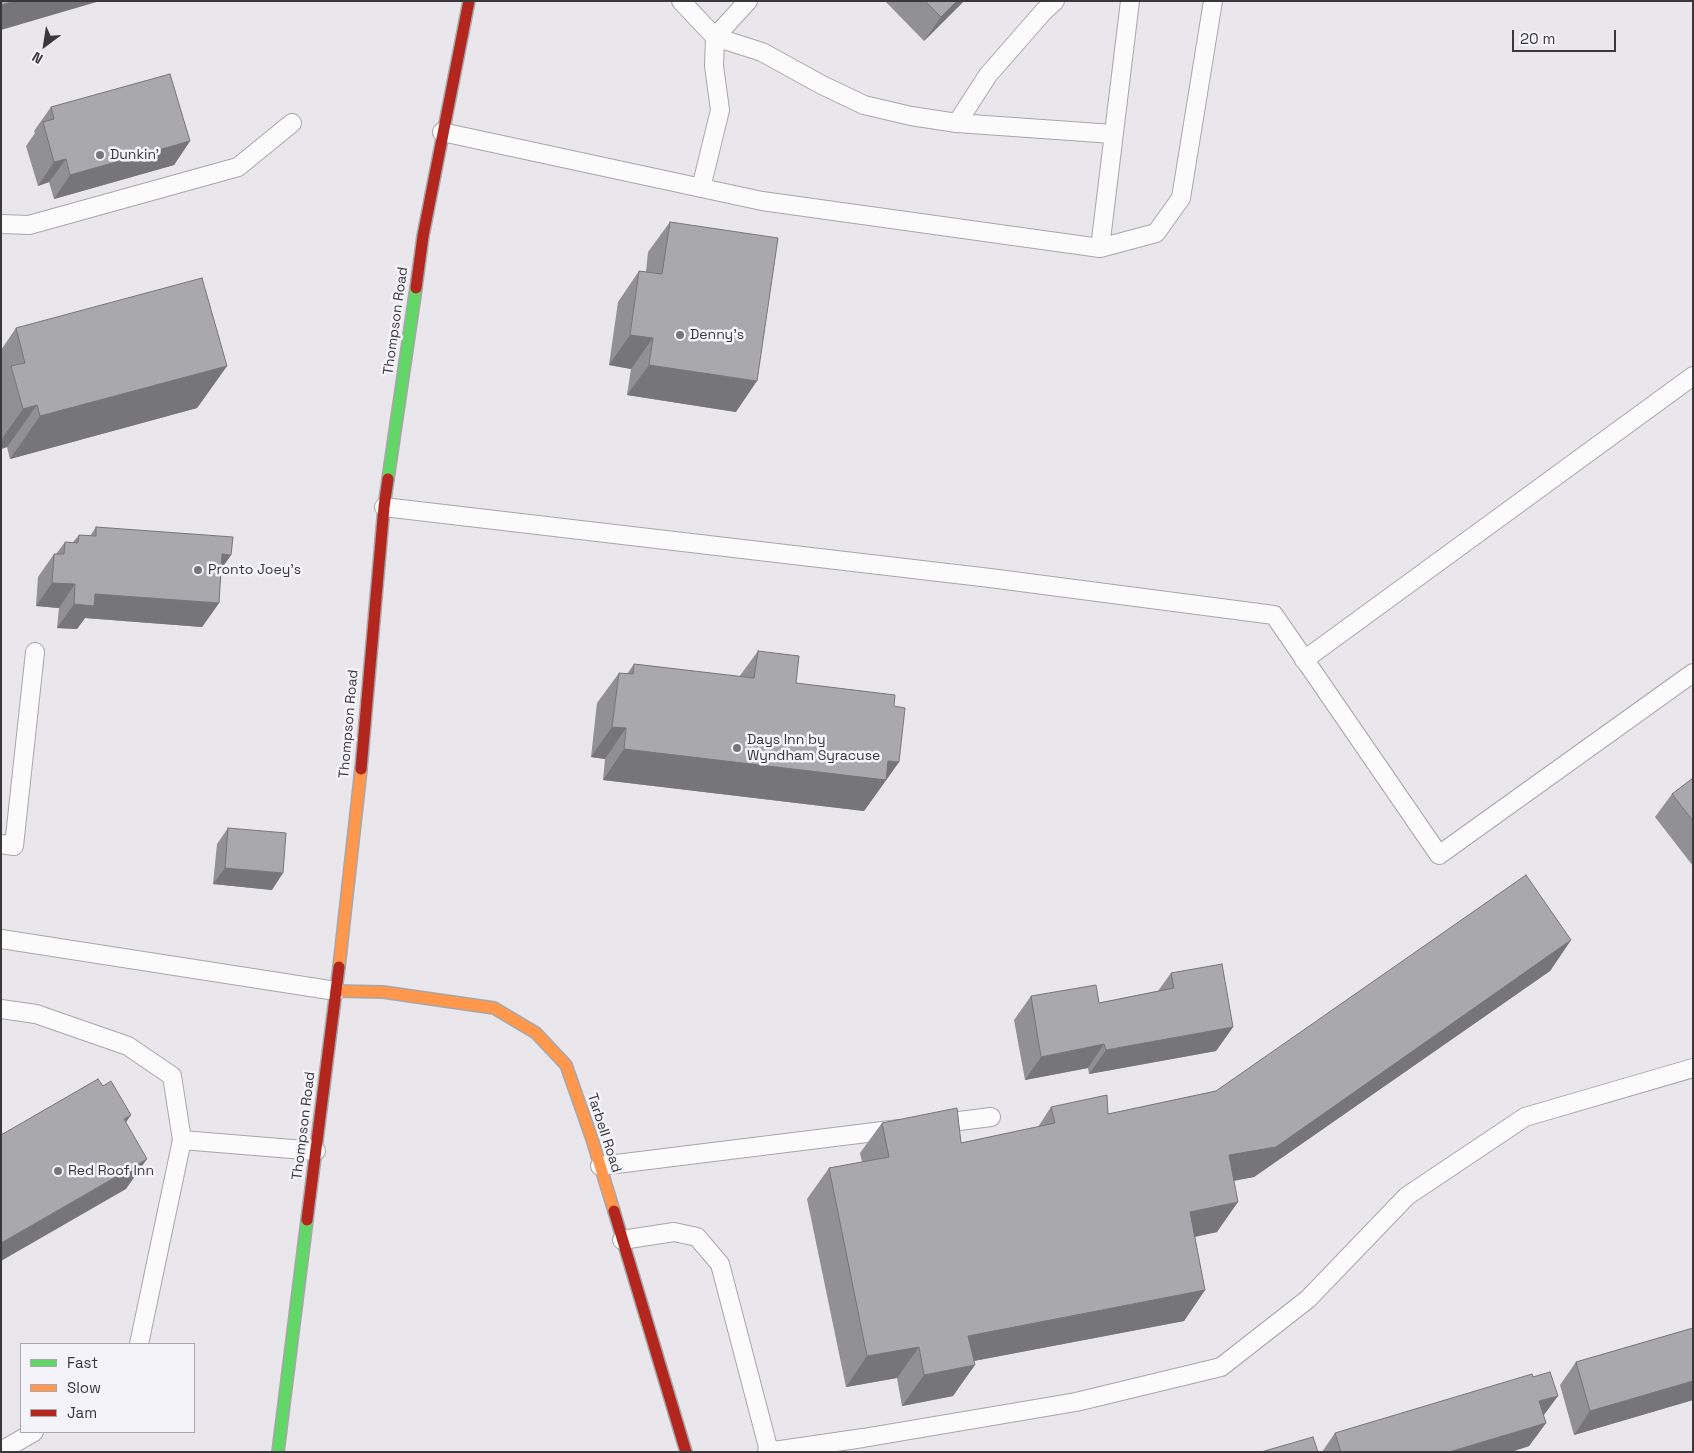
<!DOCTYPE html>
<html>
<head>
<meta charset="utf-8">
<style>
	body { margin:0 }
	#map { position:relative; width:1694px; height:1453px; overflow:hidden; background:#e9e7ec; font-family:"Space Grotesk",sans-serif }
	canvas { display:block }
	.frame { position:absolute; inset:0; border:2px solid #39383b; pointer-events:none }
	.legend { position:absolute; left:20px; top:1343px; width:175px; height:90px; box-sizing:border-box; background:#f5f3fa; border:1px solid #aaa8ae; margin:0; padding:6px 9px; list-style:none; font-size:15px; color:#39383b }
	.legend li { display:flex; align-items:center; gap:10px; height:25px }
	.legend b { width:25px; border:1px solid #aaa8ae }
	.north { position:absolute; left:20px; top:20px; width:50px; height:50px; -webkit-text-stroke:4px #f5f3fa; paint-order:stroke; rotate:211deg; font-size:14px; font-weight:700; line-height:20px; text-align:center; color:#39383b }
	.north::after { content:''; display:block; margin:auto; width:18px; height:22px; background:#39383b; clip-path:polygon(50% 0,100% 100%,50% 72%,0 100%) }
	.scale { position:absolute; left:1512px; top:30px; width:104px; height:22px; box-sizing:border-box; border:2px solid #39383b; border-top:0; padding-left:6px; font-size:15px; line-height:18px; white-space:nowrap; color:#39383b; -webkit-text-stroke:4px #f5f3fa; paint-order:stroke }
</style>
</head>
<body>
<div id="map">
<canvas width="1694" height="1453"></canvas>
<div class="frame"></div>
<ul class="legend">
<li><b style="height:6px;background:#63d668"></b>Fast</li>
<li><b style="height:6px;background:#ff974d"></b>Slow</li>
<li><b style="height:6px;background:#b3261e"></b>Jam</li>
</ul>
<div class="north">N</div>
<div class="scale">20 m</div>
</div>
<script>
const g = document.querySelector('canvas').getContext('2d');
g.lineJoin = 'round';
const toPath = rows => new Path2D(rows.map(r => 'M' + r).join(''));
function strokePath(path, color, width, dash) { g.strokeStyle = color; g.lineWidth = width; g.lineCap = dash ? 'butt' : 'round'; g.setLineDash(dash || []); g.stroke(path); }
function paint(path, color) { g.fillStyle = color; g.fill(path, 'evenodd'); }
function label(font, color, halo, rows, align = 'center') {
  g.font = font + ' "Space Grotesk",sans-serif'; g.lineWidth = 5; g.setLineDash([]); g.textBaseline = 'middle'; g.strokeStyle = halo; g.fillStyle = color; for (const [text, x, y, turn = 0] of rows) {
    g.save(); g.translate(x, y); g.rotate((+turn || 0) * Math.PI / 180); g.textAlign = isNaN(turn) ? turn : align; if (halo) g.strokeText(text, 0, 0); g.fillText(text, 0, 0); g.restore();
  }
}
const lane = toPath([
	[681,1,715,37,714,66,720,110,701,188],
	[748,1,715,37,762,52,822,85,864,105,911,116,957,123,1113,134],
	[957,123,988,75,1044,11,1055,1],
	[442,132,762,201,1100,248,1156,233,1181,198,1213,1],
	[1,224,29,225,238,167,292,123],
	[1100,248,1130,1],
	[384,507,990,578,1274,615,1439,855,1693,673],
	[1304,660,1693,376],
	[1,844,14,846,35,652],
	[1,939,336,991],
	[1,1009,36,1014,128,1046,172,1076,182,1140,139,1344],
	[935,1124,991,1117],
	[182,1140,316,1151],
	[600,1166,899,1129],
	[622,1240,674,1232,697,1237,720,1264,769,1451],
	[1,1451,34,1432],
	[767,1452,863,1438,1076,1402,1221,1367,1308,1299,1407,1196,1525,1117,1693,1068]
]);
const fast = toPath([
	[388,479,416,288],
	[278,1452,307,1220]
]);
const slow = toPath([
	[339,967,361,769],
	[336,991,383,992,494,1008,536,1033,566,1065,592,1139,614,1211]
]);
const jam = toPath([
	[416,288,423,236,469,1],
	[361,769,384,507,388,479],
	[614,1211,686,1452],
	[307,1220,339,967]
]);
strokePath(lane, '#a7a6a9', 20);
strokePath(fast, '#a7a6a9', 14);
strokePath(slow, '#a7a6a9', 14);
strokePath(jam, '#a7a6a9', 14);
strokePath(lane, '#fcfbfc', 18);
strokePath(fast, '#63d668', 11);
strokePath(slow, '#ff974d', 11);
strokePath(jam, '#b3261e', 11);
paint(toPath([
	[885,1,964,1,924,41],
	[51,107,190,141,174,165,54,199,49,182,38,186,26,146,35,133,34,131],
	[670,222,736,412,627,395,631,369,609,365,618,302,639,271,646,272,648,252],
	[16,328,227,366,197,408,10,459,7,447,1,449,1,350],
	[96,527,231,555,221,569,219,603,202,627,85,618,77,629,57,628,59,608,36,606,38,577,54,554,56,554,65,542,73,542,79,535,90,536],
	[758,651,796,683,894,706,899,762,864,811,603,780,605,759,591,757,597,703,619,673,627,674,634,664,739,677],
	[1693,778,1693,866,1655,817,1672,794],
	[228,828,272,890,213,884,217,844],
	[1571,940,1550,971,1254,1177,1234,1181,1217,1232,1195,1237,1205,1290,1184,1321,974,1361,953,1396,902,1406,897,1378,846,1387,807,1199,829,1168,862,1162,860,1153,882,1123,961,1143,1038,1127,1051,1107,1108,1114,1216,1091],
	[1171,973,1233,1027,1216,1051,1089,1074,1088,1068,1025,1080,1014,1020,1031,996,1099,1003,1158,991],
	[1693,1328,1693,1400,1574,1435,1560,1385,1576,1362],
	[1544,1416,1546,1423,1529,1446,1511,1452,1322,1452,1335,1433]
]), '#919094');
paint(toPath([
	[15,1,100,1,1,30,1,5],
	[957,1,964,1,924,41,941,17],
	[190,141,174,165,54,199,70,175],
	[66,159,49,182,38,186,54,162],
	[630,335,653,338,631,369,609,365],
	[649,365,757,381,736,412,627,395],
	[227,366,197,408,10,459,40,416],
	[37,405,7,447,1,449,1,440,23,409],
	[222,554,231,555,215,578],
	[52,583,75,584,59,608,36,606],
	[95,594,219,603,202,627,85,618,77,629,57,628,74,604],
	[612,727,626,728,605,759,591,757],
	[624,749,888,761,899,762,864,811,603,780],
	[225,868,283,873,272,890,213,884],
	[1571,940,1550,971,1254,1177,1207,1185,1229,1155],
	[1233,1027,1216,1051,1089,1074,1106,1050],
	[1104,1044,1088,1068,1025,1080,1041,1057],
	[131,1115,110,1146,124,1119],
	[147,1159,126,1189,1,1261,1,1243],
	[1238,1202,1217,1232,1168,1242,1190,1212],
	[1205,1290,1184,1321,947,1366,968,1336],
	[919,1347,897,1378,846,1387,867,1356],
	[975,1365,953,1396,902,1406,924,1375],
	[1693,1381,1693,1400,1574,1435,1590,1411],
	[1558,1396,1541,1419,1539,1401],
	[1546,1423,1529,1446,1511,1452,1449,1452]
]), '#767678');
const building = toPath([
	[1,1,15,1,1,5,1,1],
	[925,1,957,1,941,17,925,1],
	[170,74,190,141,70,175,66,159,54,162,43,122,54,119,51,107,170,74],
	[670,222,778,238,757,381,649,365,653,338,630,335,639,271,662,274,670,222],
	[202,278,227,366,40,416,37,405,23,409,11,366,25,363,16,328,202,278],
	[96,527,233,537,231,555,222,554,219,603,95,594,94,606,74,604,75,584,52,583,54,554,64,554,65,542,78,543,79,535,96,536,96,527],
	[758,651,799,656,796,683,895,695,894,706,905,708,899,762,888,761,886,780,624,749,626,728,612,727,619,673,633,674,634,664,754,678,758,651],
	[1693,778,1693,821,1672,794,1693,778],
	[228,828,286,833,283,873,225,868,228,828],
	[1526,875,1571,940,1276,1147,1229,1155,1238,1202,1190,1212,1205,1290,968,1336,975,1365,924,1375,919,1347,867,1356,829,1168,889,1157,882,1123,957,1108,961,1143,1055,1123,1051,1107,1107,1095,1108,1114,1216,1091,1526,875],
	[1222,964,1233,1027,1106,1050,1104,1044,1041,1057,1031,996,1096,985,1099,1003,1174,988,1171,973,1222,964],
	[98,1079,103,1086,111,1081,131,1115,124,1119,147,1159,1,1243,1,1135,98,1079],
	[1693,1328,1693,1381,1590,1411,1576,1362,1693,1328],
	[1550,1372,1558,1396,1539,1401,1546,1423,1449,1452,1341,1452,1335,1433,1532,1374,1533,1377,1550,1372],
	[1313,1437,1318,1452,1261,1452,1313,1437]
]);
paint(building, '#a9a8ac');
strokePath(building, '#767678', 1);
for (const [x, y, r, color] of [
	[100,155,5,"#777579"],
	[680,335,5,"#777579"],
	[198,570,5,"#777579"],
	[737,748,5,"#777579"],
	[58,1171,5,"#777579"]
]) { const dot = new Path2D(); dot.arc(x, y, r, 0, 2 * Math.PI); g.fillStyle = color; g.fill(dot); strokePath(dot, '#f5f3fa', 2); }
label('14px', '#39383b', '#f5f3fa', [
	["Dunkin'",110,155],
	["Denny's",690,335],
	["Pronto Joey's",208,570],
	["Days Inn by",747,740],
	["Wyndham Syracuse",747,756],
	["Red Roof Inn",68,1171]
], 'left');
label('14px', '#39383b', '#f5f3fa', [
	["Thompson Road",396,321,-82],
	["Thompson Road",349,724,-85],
	["Thompson Road",304,1126,-83],
	["Tarbell Road",604,1133,72]
]);
</script>
</body>
</html>
